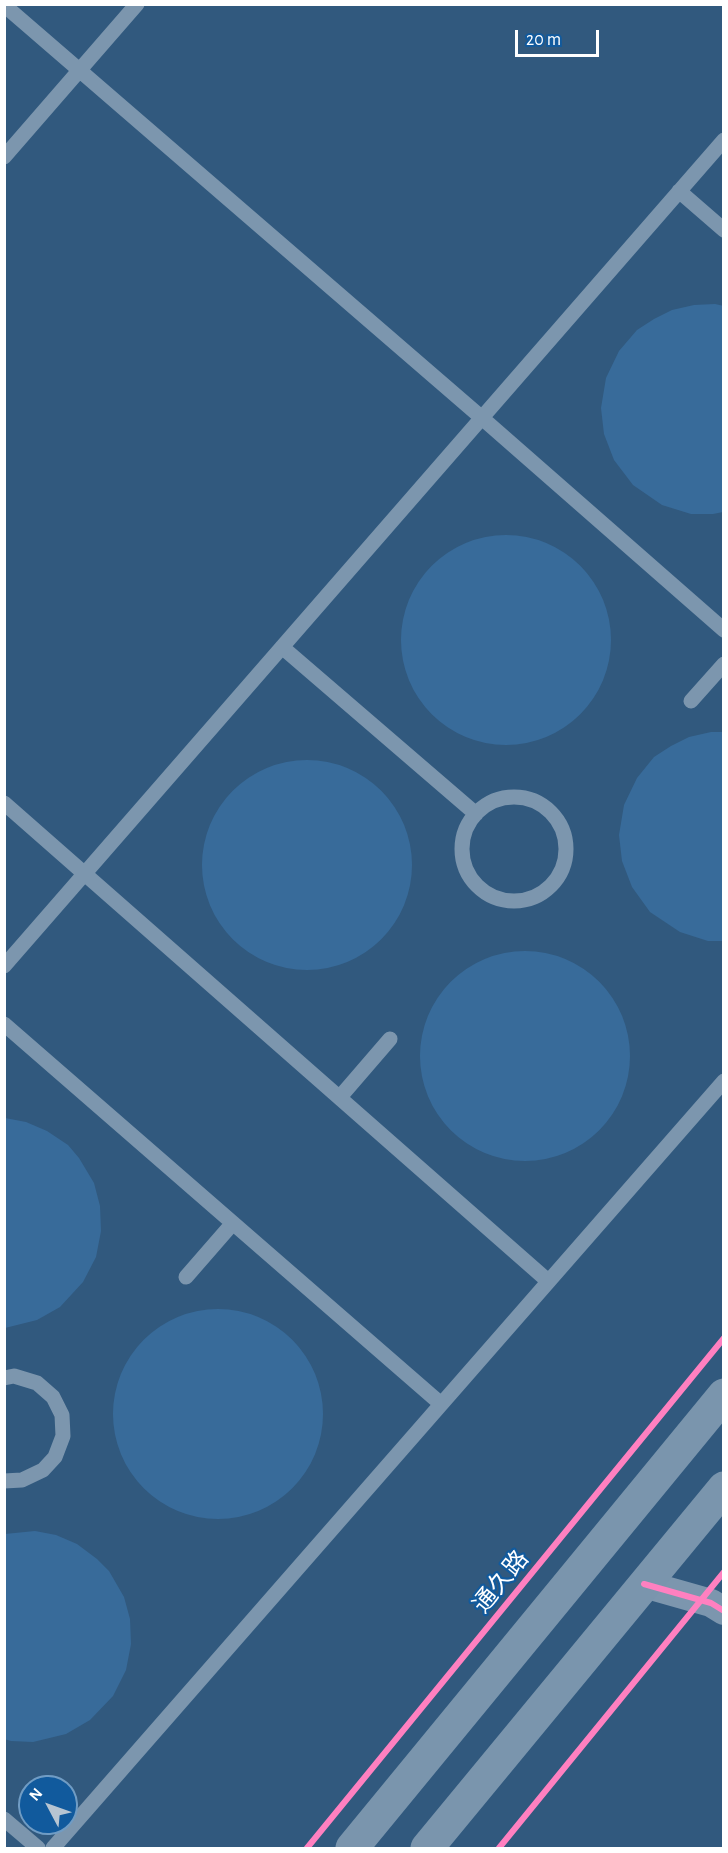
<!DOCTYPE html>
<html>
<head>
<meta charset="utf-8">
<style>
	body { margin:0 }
	#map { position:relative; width:728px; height:1853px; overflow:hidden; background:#31597e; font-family:"Alegreya Sans",sans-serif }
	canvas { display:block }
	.frame { position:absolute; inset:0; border:6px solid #fff; pointer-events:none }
	.north { position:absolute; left:18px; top:1775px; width:60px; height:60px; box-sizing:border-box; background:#115a9d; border:2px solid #709cc4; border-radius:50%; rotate:311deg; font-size:16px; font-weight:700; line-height:24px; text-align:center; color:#fff }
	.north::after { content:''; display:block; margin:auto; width:21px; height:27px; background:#b7c5d2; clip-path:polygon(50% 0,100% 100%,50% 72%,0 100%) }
	.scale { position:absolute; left:515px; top:30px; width:84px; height:27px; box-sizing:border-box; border:3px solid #fff; border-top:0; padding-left:8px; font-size:18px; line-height:21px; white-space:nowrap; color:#fff; -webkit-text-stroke:4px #115a9d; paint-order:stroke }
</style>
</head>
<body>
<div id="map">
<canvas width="728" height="1853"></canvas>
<div class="frame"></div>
<div class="north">N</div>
<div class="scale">20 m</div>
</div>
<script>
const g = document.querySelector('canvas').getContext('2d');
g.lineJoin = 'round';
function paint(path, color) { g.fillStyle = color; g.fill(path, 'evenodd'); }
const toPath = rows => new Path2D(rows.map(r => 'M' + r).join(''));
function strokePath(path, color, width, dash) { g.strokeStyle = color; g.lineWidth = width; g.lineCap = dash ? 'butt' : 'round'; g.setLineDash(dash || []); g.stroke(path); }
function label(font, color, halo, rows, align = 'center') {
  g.font = font + ' "Alegreya Sans","Noto Sans SC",sans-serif'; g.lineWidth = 4.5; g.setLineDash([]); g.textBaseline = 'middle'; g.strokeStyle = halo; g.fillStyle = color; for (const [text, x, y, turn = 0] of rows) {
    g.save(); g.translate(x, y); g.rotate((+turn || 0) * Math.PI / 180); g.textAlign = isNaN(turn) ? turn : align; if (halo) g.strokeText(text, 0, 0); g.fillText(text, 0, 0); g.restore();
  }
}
paint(toPath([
	[715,304,724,306,723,512,713,514,691,514,662,505,633,485,614,460,604,434,601,408,606,378,619,351,637,330,654,319,672,310,694,305],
	'401 640a105 105 0 1 1 210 0a105 105 0 1 1-210 0Z',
	[711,732,723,732,723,941,708,941,680,932,650,912,632,887,622,861,619,835,624,805,637,778,654,757,671,746,689,737],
	'202 865a105 105 0 1 1 210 0a105 105 0 1 1-210 0Z',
	'420 1056a105 105 0 1 1 210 0a105 105 0 1 1-210 0Z',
	[5,1118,26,1122,47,1131,68,1145,79,1158,94,1183,100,1206,101,1231,96,1257,83,1282,60,1307,37,1320,5,1328],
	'113 1414a105 105 0 1 1 210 0a105 105 0 1 1-210 0Z',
	[35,1531,56,1535,77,1544,97,1559,109,1571,124,1597,130,1619,131,1644,126,1670,113,1696,90,1720,66,1734,33,1742,11,1741,4,1739,5,1534]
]), '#386b9a');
strokePath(toPath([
	[4,5,482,418,724,630],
	[4,157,137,4],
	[679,191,724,230],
	[282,647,476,814],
	[691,701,724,664],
	'462 849a52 52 0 1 1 104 0a52 52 0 1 1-104 0Z',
	[4,803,548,1281],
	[4,966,724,140],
	[4,1024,441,1404],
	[340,1097,390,1039],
	[186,1277,233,1223],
	[4,1378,14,1376,37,1383,53,1397,62,1415,63,1436,55,1457,43,1470,22,1480,4,1481],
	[4,1819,38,1848],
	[53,1848,724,1081]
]), '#7c96ae', 15);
strokePath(toPath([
	[644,1584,711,1603,724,1611]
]), '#7c96ae', 28);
strokePath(toPath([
	[352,1848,724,1395],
	[427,1848,724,1488]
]), '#7a95ad', 33);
strokePath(toPath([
	[644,1584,711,1603,724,1611],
	[307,1848,724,1338],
	[499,1848,724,1572]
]), '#ff80c0', 6);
label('24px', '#fff', '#115a9d', [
	["通久路",501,1582,-51]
]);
</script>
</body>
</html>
